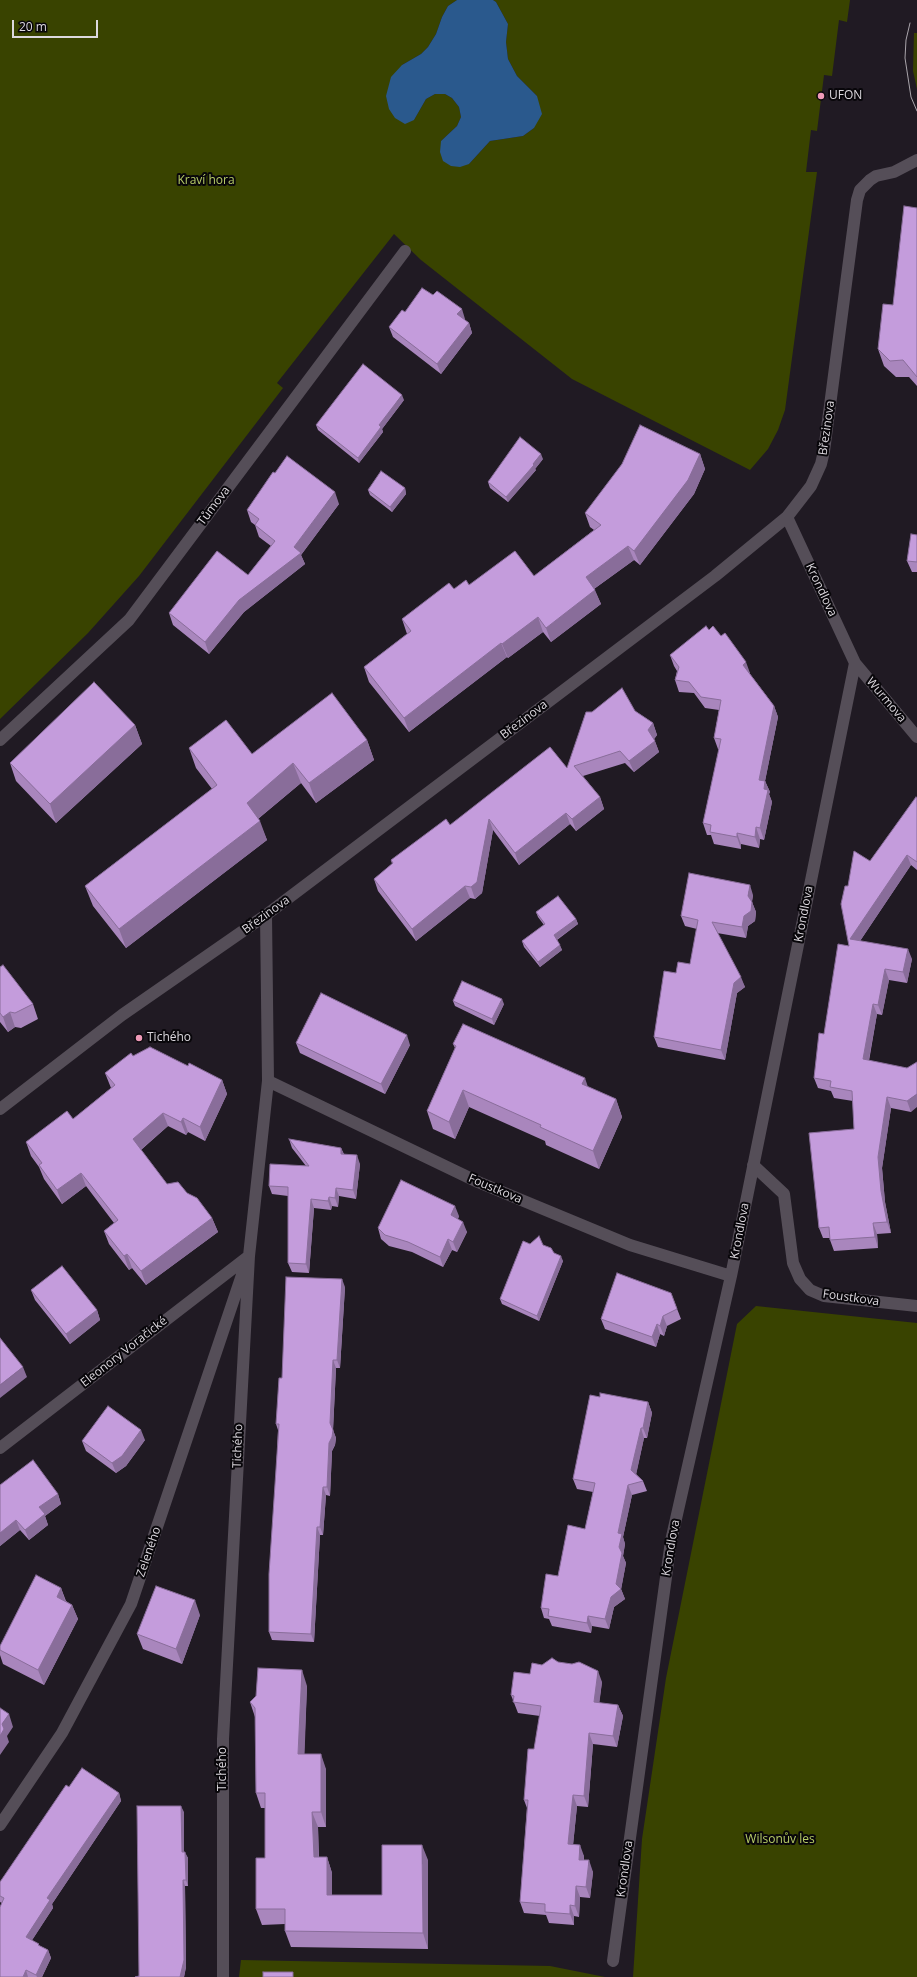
<!DOCTYPE html>
<html>
<head>
<meta charset="utf-8">
<style>
	body { margin:0 }
	#map { position:relative; width:917px; height:1977px; overflow:hidden; background:#201a23; font-family:"Open Sans",sans-serif }
	canvas { display:block }
	.scale { position:absolute; left:12px; top:20px; width:86px; height:18px; box-sizing:border-box; border:2px solid #dcd8de; border-top:0; padding-left:5px; font-size:12px; line-height:14px; white-space:nowrap; color:#dcd8de; -webkit-text-stroke:3px #08060a; paint-order:stroke }
</style>
</head>
<body>
<div id="map">
<canvas width="917" height="1977"></canvas>
<div class="scale">20 m</div>
</div>
<script>
const g = document.querySelector('canvas').getContext('2d');
g.lineJoin = 'round';
function paint(path, color) { g.fillStyle = color; g.fill(path, 'evenodd'); }
const toPath = rows => new Path2D(rows.map(r => 'M' + r).join(''));
function strokePath(path, color, width, dash) { g.strokeStyle = color; g.lineWidth = width; g.lineCap = dash ? 'butt' : 'round'; g.setLineDash(dash || []); g.stroke(path); }
function label(font, color, halo, rows, align = 'center') {
  g.font = font + ' "Open Sans",sans-serif'; g.lineWidth = 4; g.setLineDash([]); g.textBaseline = 'middle'; g.strokeStyle = halo; g.fillStyle = color; for (const [text, x, y, turn = 0] of rows) {
    g.save(); g.translate(x, y); g.rotate((+turn || 0) * Math.PI / 180); g.textAlign = isNaN(turn) ? turn : align; if (halo) g.strokeText(text, 0, 0); g.fillText(text, 0, 0); g.restore();
  }
}
paint(toPath([
	[0,0,457,0,448,6,442,17,436,34,428,47,421,54,402,65,414,120,426,99,435,94,445,94,452,98,459,107,461,117,457,126,441,141,469,164,490,141,523,136,534,128,537,96,517,76,508,59,506,42,508,24,496,2,493,0,850,0,847,22,839,20,832,76,824,75,817,131,811,130,806,172,817,172,785,410,778,430,768,449,750,470,572,379,421,260,394,234,277,383,283,388,139,576,88,633,0,719],
	[914,33,917,33,917,89,913,71],
	[756,1306,917,1323,917,1977,633,1977,642,1839,666,1678,737,1324],
	[241,1960,550,1966,605,1977,239,1977]
]), '#394300');
paint(toPath([
	[457,0,493,0,496,2,508,24,506,42,508,59,517,76,537,96,542,114,534,128,523,136,490,141,469,164,460,167,451,166,443,161,440,152,441,141,457,126,461,117,459,107,452,98,445,94,435,94,426,99,414,120,405,124,395,118,389,109,386,96,391,77,402,65,421,54,428,47,436,34,442,17,448,6]
]), '#2a598d');
strokePath(toPath([
	[787,517,855,663,917,737],
	[0,740,129,620,405,251],
	[268,1081,478,1182,630,1245,731,1276],
	[0,1109,122,1015,266,915,715,576,787,517,811,486,821,464,824,451,857,200,860,190,870,180,876,176,894,172,917,160],
	[753,1165,784,1194,793,1263,800,1279,810,1290,824,1296,917,1306],
	[0,1448,249,1256],
	[0,1825,62,1733,131,1604,243,1272],
	[613,1961,671,1541,731,1276,855,663],
	[223,1977,223,1739,249,1256,268,1081,266,915]
]), '#554e58', 12);
strokePath(toPath([
	[910,23,906,40,905,58,911,97,917,111]
]), '#aaa5ac', 1);
paint(toPath([
	[917,208,917,386,909,377,896,377,884,366,878,349,893,305],
	[405,312,465,319,465,320,469,323,472,333,441,374,393,337,389,327],
	[404,400,382,429,383,432,359,463,318,430,316,425],
	[700,454,705,469,694,494,640,565,634,560,594,589,601,604,551,642,543,632,508,658,507,657,409,732,369,682,364,667,407,634,402,619,454,589,469,585,534,576,594,530,590,527,585,513],
	[543,459,535,469,536,470,508,502,490,488,488,482],
	[405,488,406,494,392,512,370,495,368,490],
	[339,504,301,555,305,564,244,612,209,654,173,625,169,613,248,575,271,546,259,537,255,525,251,522,247,510],
	[917,535,917,572,912,572,907,561],
	[709,630,750,673,750,674,774,706,778,717,765,781,770,792,769,794,772,802,764,840,760,839,759,848,741,844,741,849,714,844,711,835,707,835,703,823,719,749,718,749,714,738,719,710,705,708,694,693,679,692,675,680,677,671,674,666,670,655],
	[635,711,653,723,657,735,654,739,659,752,634,772,625,763,583,776,600,797,604,809,576,831,570,824,519,865,493,830,482,893,475,899,470,898,416,941,378,891,374,879,392,864,391,860,450,825,567,768,592,712],
	[135,725,142,744,56,823,16,781,10,763],
	[367,740,374,760,316,803,301,783,258,819,267,840,126,948,93,906,85,886,212,789,196,768,189,748,252,754],
	[917,798,917,870,911,865,860,941,912,959,907,983,889,980,882,1015,877,1014,869,1061,907,1068,911,1112,891,1108,882,1168,885,1202,891,1233,877,1234,878,1248,834,1251,830,1240,830,1238,823,1238,819,1228,854,1129,853,1101,834,1098,831,1091,818,1088,814,1078,824,1034,849,946,848,886,870,861],
	[753,895,752,902,756,912,755,921,748,926,746,938,717,933,745,987,737,993,725,1060,658,1047,654,1037,676,973,690,964,697,929,685,926,681,916],
	[536,912,576,919,578,924,557,940,562,950,540,967,524,947,522,941,544,925,538,917],
	[0,967,33,1004,38,1019,21,1028,15,1027,8,1032,0,1022],
	[453,1001,504,1004,494,1025,455,1006],
	[296,1043,410,1045,385,1094,300,1053],
	[453,1044,588,1087,616,1099,622,1117,599,1169,546,1145,545,1141,469,1107,455,1139,433,1129,427,1111,455,1048],
	[133,1056,188,1066,222,1080,227,1094,205,1141,188,1132,186,1135,168,1126,141,1150,167,1184,187,1193,212,1218,218,1232,146,1285,132,1268,129,1270,109,1244,104,1231,114,1223,86,1186,62,1204,44,1179,39,1167,31,1156,26,1142,73,1119,111,1088,105,1073],
	[289,1139,341,1148,344,1154,360,1164,356,1199,339,1196,338,1207,332,1206,331,1210,314,1208,309,1273,292,1272,288,1263,288,1196,272,1194,269,1186,306,1166,292,1148],
	[459,1216,458,1219,467,1232,457,1252,452,1250,443,1267,412,1252,389,1246,381,1239,378,1228],
	[530,1244,554,1253,563,1261,539,1321,502,1304,500,1299],
	[345,1287,340,1368,336,1368,333,1430,336,1438,335,1445,332,1451,330,1496,326,1495,323,1535,320,1535,314,1642,272,1640,269,1632,278,1430,276,1424,282,1378],
	[31,1290,97,1310,100,1320,70,1344,35,1300],
	[671,1293,681,1319,667,1326,664,1336,660,1334,656,1347,605,1329,601,1319],
	[648,1402,652,1413,647,1438,644,1438,636,1474,643,1481,647,1491,632,1495,623,1537,625,1544,623,1556,626,1563,621,1589,625,1599,614,1607,609,1629,592,1626,591,1633,552,1626,549,1619,544,1618,541,1608,585,1529,593,1492,577,1489,573,1479],
	[145,1440,126,1466,116,1473,86,1451,82,1441],
	[0,1485,58,1494,61,1504,45,1516,48,1525,29,1540,20,1530,0,1546],
	[61,1588,66,1601,72,1605,78,1619,44,1685,3,1664,0,1655,0,1646],
	[200,1615,182,1664,143,1649,137,1634],
	[558,1662,602,1682,599,1703,618,1705,623,1716,617,1747,593,1744,588,1807,577,1806,573,1845,584,1856,584,1860,593,1872,590,1898,580,1897,579,1917,574,1916,574,1925,549,1923,546,1915,524,1913,520,1902,527,1808,524,1800,534,1749,540,1716,518,1713,511,1695,530,1674,542,1665],
	[307,1686,304,1754,326,1769,326,1827,318,1827,319,1857,327,1857,332,1873,332,1895,382,1895,428,1860,428,1949,291,1947,285,1931,285,1924,262,1925,256,1909,265,1858,265,1808,261,1808,256,1793,255,1717,250,1702],
	[69,1787,119,1793,121,1801,52,1904,53,1908,32,1940,40,1946,48,1950,51,1958,42,1977,0,1977,2,1903,0,1902,0,1882],
	[184,1812,184,1852,188,1858,188,1886,185,1886,186,1967,184,1977,135,1977,139,1976]
]), '#a986bd');
paint(toPath([
	[462,309,465,319,461,324,457,314],
	[469,323,472,333,441,374,437,364],
	[402,395,404,400,382,429,383,432,359,463,358,458,379,425],
	[541,454,543,459,535,469,536,470,508,502,506,497],
	[700,454,705,469,694,494,640,565,634,551],
	[405,488,406,494,392,512,390,507],
	[335,492,339,504,301,555,305,564,244,612,209,654,205,642,239,600,294,547],
	[628,546,634,560,591,591,586,577],
	[595,590,601,604,551,642,546,628],
	[538,617,543,632,508,658,502,644],
	[501,643,507,657,409,732,404,718],
	[746,662,750,673,747,676,743,665],
	[774,706,778,717,763,791,759,780],
	[653,723,657,735,652,742,648,730],
	[135,725,142,744,56,823,50,804],
	[367,740,374,760,316,803,309,783],
	[655,741,659,752,634,772,629,761],
	[293,763,301,783,254,822,247,803],
	[765,781,770,792,769,794,772,802,764,840,760,828,764,789],
	[600,797,604,809,576,831,572,819],
	[566,813,570,824,519,865,515,853],
	[489,819,493,830,482,893,475,899,471,887],
	[260,821,267,840,126,948,119,929],
	[756,827,760,839,759,848,755,837],
	[737,833,741,844,741,849,737,837],
	[907,855,911,865,854,950,850,939],
	[750,885,753,895,751,906,748,896],
	[465,886,470,898,416,941,412,929],
	[752,902,756,912,755,921,748,926,746,938,742,927,744,916],
	[576,919,578,924,556,940,554,935],
	[560,945,562,950,540,967,538,962],
	[908,949,912,959,907,983,903,972],
	[885,969,889,980,882,1015,878,1005],
	[741,977,745,987,737,993,725,1060,721,1050,734,983],
	[502,999,504,1004,494,1025,492,1019],
	[873,1004,877,1014,867,1070,863,1059],
	[10,1012,15,1027,8,1032,3,1017],
	[407,1035,410,1045,385,1094,381,1084],
	[585,1078,591,1096,582,1084],
	[222,1080,227,1094,205,1141,200,1127],
	[463,1090,469,1107,455,1139,449,1122],
	[917,1094,917,1107,911,1112,907,1101],
	[887,1097,891,1108,882,1168,885,1202,891,1233,887,1222,881,1191,878,1157],
	[616,1099,622,1117,599,1169,593,1151],
	[163,1113,168,1126,138,1152,133,1139],
	[183,1118,188,1132,186,1135,181,1122],
	[341,1148,345,1157,341,1154],
	[357,1155,360,1164,356,1199,353,1190],
	[81,1173,86,1186,62,1204,57,1190],
	[336,1188,339,1196,338,1207,335,1198],
	[329,1197,332,1206,331,1210,328,1201],
	[311,1199,314,1208,309,1273,306,1264],
	[455,1206,459,1216,455,1226,451,1215],
	[212,1218,218,1232,146,1285,141,1271],
	[463,1222,467,1232,457,1252,453,1242],
	[873,1223,877,1234,878,1248,875,1237],
	[448,1239,452,1250,443,1267,440,1257],
	[127,1254,132,1268,129,1270,124,1256],
	[561,1256,563,1261,539,1321,537,1316],
	[342,1279,345,1287,340,1368,337,1360],
	[97,1310,100,1320,70,1344,66,1334],
	[663,1316,667,1326,664,1336,660,1326],
	[657,1324,660,1334,656,1347,652,1337],
	[333,1360,336,1368,333,1430,336,1438,335,1445,332,1451,330,1496,327,1487],
	[23,1367,27,1377,0,1398,0,1385],
	[648,1402,652,1413,647,1438,643,1428],
	[641,1428,644,1438,635,1480,631,1470],
	[141,1430,145,1440,126,1466,116,1473,112,1463],
	[628,1485,632,1495,623,1537,625,1544,623,1556,626,1563,621,1590,621,1589,625,1599,614,1607,609,1629,605,1619,611,1597,616,1584,619,1547,618,1533],
	[323,1487,326,1495,323,1535,320,1527],
	[58,1494,61,1504,45,1516,48,1525,29,1540,25,1530,39,1507],
	[16,1520,20,1530,0,1546,0,1533],
	[317,1527,320,1535,314,1642,311,1634],
	[61,1588,66,1603,57,1597],
	[195,1600,200,1615,182,1664,176,1649],
	[72,1605,78,1619,44,1685,38,1670],
	[588,1616,592,1626,591,1633,587,1623],
	[302,1670,307,1686,304,1769,298,1754],
	[598,1671,602,1682,598,1714,594,1702],
	[618,1705,623,1716,617,1747,613,1736],
	[9,1714,13,1727,7,1736,9,1742,0,1755,0,1736,2,1724],
	[589,1733,593,1744,588,1807,584,1796],
	[321,1754,326,1769,326,1827,321,1812],
	[119,1793,121,1801,52,1904,53,1908,29,1945,26,1937,47,1898],
	[573,1795,577,1806,572,1855,568,1844],
	[181,1806,184,1812,184,1858,182,1852],
	[312,1812,318,1827,319,1872,314,1857],
	[422,1845,428,1860,428,1949,423,1933],
	[580,1845,584,1856,583,1871,579,1860],
	[185,1852,188,1858,188,1886,186,1880],
	[327,1857,332,1873,332,1910,327,1895],
	[589,1860,593,1872,590,1898,586,1887],
	[183,1880,185,1886,186,1967,184,1977,180,1977],
	[576,1886,580,1897,579,1917,575,1906],
	[570,1905,574,1916,574,1925,570,1914],
	[48,1950,51,1958,42,1977,37,1977,36,1975],
	[26,1970,28,1977,23,1977]
]), '#896d9a');
const building = toPath([
	[904,206,917,208,917,377,903,360,890,361,878,349,883,304,893,305,904,206],
	[422,288,433,295,437,291,462,309,457,314,469,323,437,364,389,327,402,310,405,312,422,288],
	[363,364,402,395,379,425,381,427,358,458,316,425,363,364],
	[640,425,700,454,688,480,634,551,628,546,586,577,595,590,546,628,538,617,502,644,501,643,404,718,364,667,411,631,402,619,449,583,454,589,466,580,469,585,515,551,534,576,601,525,585,513,622,464,640,425],
	[520,437,541,454,533,464,534,465,506,497,488,482,520,437],
	[287,456,335,492,294,547,301,553,239,600,205,642,169,613,217,551,248,575,275,541,255,525,259,519,247,510,273,472,275,473,287,456],
	[381,471,405,488,390,507,368,490,381,471],
	[911,534,917,535,917,562,907,561,911,534],
	[706,626,709,630,713,626,721,636,725,633,746,662,743,665,774,706,759,780,765,781,764,789,768,790,760,828,756,827,755,837,737,833,737,837,710,832,711,825,703,823,721,739,714,738,721,700,701,697,689,682,675,680,679,667,670,655,706,626],
	[94,682,135,725,50,804,10,763,94,682],
	[622,688,635,711,653,723,648,730,655,741,629,761,620,751,574,766,600,797,572,819,566,813,515,853,489,819,477,882,471,887,465,886,412,929,374,879,393,863,391,860,446,819,450,825,550,747,567,768,586,712,592,712,622,688],
	[332,693,367,740,309,783,293,763,247,803,260,821,119,929,85,886,217,785,189,748,226,720,252,754,332,693],
	[916,797,917,798,917,862,907,855,850,939,908,949,903,972,885,969,878,1005,873,1004,863,1059,907,1068,917,1062,917,1094,907,1101,887,1097,878,1157,881,1191,887,1222,873,1223,875,1237,830,1240,829,1227,819,1228,809,1133,854,1129,852,1091,830,1087,831,1081,814,1078,819,1033,824,1034,838,944,849,946,841,904,845,886,848,886,854,851,870,861,916,797],
	[689,873,750,885,748,896,752,902,751,911,744,916,742,927,712,922,741,977,734,983,721,1050,654,1037,664,971,676,973,678,962,690,964,698,920,681,916,689,873],
	[558,896,576,919,554,935,560,945,538,962,522,941,545,924,536,912,558,896],
	[3,965,33,1004,15,1013,10,1012,3,1017,0,1013,0,967,3,965],
	[462,981,502,999,492,1019,453,1001,462,981],
	[321,993,407,1035,381,1084,296,1043,321,993],
	[463,1024,585,1078,582,1084,616,1099,593,1151,540,1127,541,1125,463,1090,449,1122,427,1111,456,1046,453,1044,463,1024],
	[150,1047,188,1066,189,1063,222,1080,200,1127,183,1118,181,1122,163,1113,133,1139,167,1184,178,1182,187,1193,197,1198,212,1218,141,1271,127,1254,124,1256,104,1231,118,1220,81,1173,57,1190,39,1165,42,1163,26,1142,67,1111,73,1119,115,1085,105,1073,131,1053,133,1056,150,1047],
	[289,1139,341,1148,341,1154,357,1155,353,1190,336,1188,335,1198,329,1197,328,1201,311,1199,306,1264,288,1263,288,1187,269,1186,270,1164,309,1166,289,1139],
	[401,1180,455,1206,451,1215,463,1222,453,1242,448,1239,440,1257,408,1242,385,1235,378,1228,401,1180],
	[539,1236,543,1245,551,1248,554,1253,561,1256,537,1316,500,1299,523,1241,530,1244,539,1236],
	[62,1266,97,1310,66,1334,31,1290,62,1266],
	[617,1273,671,1293,677,1309,663,1316,660,1326,657,1324,652,1337,601,1319,617,1273],
	[286,1277,342,1279,337,1360,333,1360,330,1423,333,1430,332,1437,329,1443,327,1487,323,1487,320,1527,317,1527,311,1634,269,1632,269,1574,279,1424,276,1424,279,1378,282,1378,286,1277],
	[0,1338,23,1367,0,1385,0,1338],
	[600,1393,648,1402,643,1428,641,1428,631,1470,643,1481,628,1485,618,1533,622,1534,619,1547,622,1553,616,1584,621,1589,611,1597,605,1619,588,1616,587,1623,548,1616,549,1609,541,1608,546,1574,558,1576,568,1525,585,1529,595,1483,573,1479,590,1395,600,1397,600,1393],
	[108,1406,141,1430,122,1456,112,1463,82,1441,108,1406],
	[33,1460,58,1494,39,1507,45,1514,25,1530,16,1520,0,1533,0,1485,33,1460],
	[36,1575,61,1588,57,1597,72,1605,38,1670,0,1650,0,1646,36,1575],
	[156,1586,195,1600,176,1649,137,1634,156,1586],
	[552,1658,558,1662,572,1664,579,1662,598,1671,594,1702,618,1705,613,1736,589,1733,584,1796,573,1795,568,1844,580,1845,579,1860,589,1860,586,1887,576,1886,575,1906,570,1905,570,1914,545,1912,545,1904,520,1902,528,1800,524,1800,528,1749,534,1749,541,1706,513,1702,514,1696,511,1695,514,1672,530,1674,532,1663,542,1665,552,1658],
	[258,1668,302,1670,298,1754,321,1754,321,1812,312,1812,314,1857,327,1857,327,1895,382,1895,382,1845,422,1845,423,1933,285,1931,285,1909,256,1909,256,1858,265,1858,265,1793,256,1793,255,1708,250,1702,256,1696,258,1668],
	[0,1708,9,1714,2,1724,4,1729,0,1736,0,1708],
	[82,1768,119,1793,47,1898,50,1900,26,1937,39,1944,38,1945,48,1950,36,1975,26,1970,23,1977,0,1977,0,1907,4,1898,0,1896,0,1882,66,1785,69,1787,82,1768],
	[137,1806,181,1806,182,1852,185,1852,186,1880,183,1880,184,1960,180,1977,135,1977,139,1976,137,1806],
	[263,1972,293,1972,293,1977,263,1977,263,1972]
]);
paint(building, '#c49cdc');
strokePath(building, '#896d9a', 1);
for (const [x, y, r, color] of [
	[821,96,4,"#ef9ab8"],
	[139,1038,4,"#ef9ab8"]
]) { const dot = new Path2D(); dot.arc(x, y, r, 0, 2 * Math.PI); g.fillStyle = color; g.fill(dot); strokePath(dot, '#08060a', 1.5); }
label('12px', '#dcd8de', '#08060a', [
	["UFON",829,96],
	["Tichého",147,1038]
], 'left');
label('12px', '#b8cd68', '#08060a', [
	["Kraví hora",206,181],
	["Wilsonův les",780,1840]
]);
label('12px', '#dcd8de', '#08060a', [
	["Březinova",827,428,-82],
	["Tůmova",214,506,-53],
	["Krondlova",821,590,65],
	["Wurmova",886,700,50],
	["Březinova",524,720,-37],
	["Krondlova",804,914,-79],
	["Březinova",266,915,-36],
	["Foustkova",495,1189,23],
	["Krondlova",740,1231,-79],
	["Foustkova",851,1298,8],
	["Eleonory Voračické",124,1352,-38],
	["Tichého",238,1446,-88],
	["Krondlova",671,1548,-80],
	["Zeleného",149,1552,-71],
	["Tichého",223,1769,-90],
	["Krondlova",625,1869,-82]
]);
</script>
</body>
</html>
